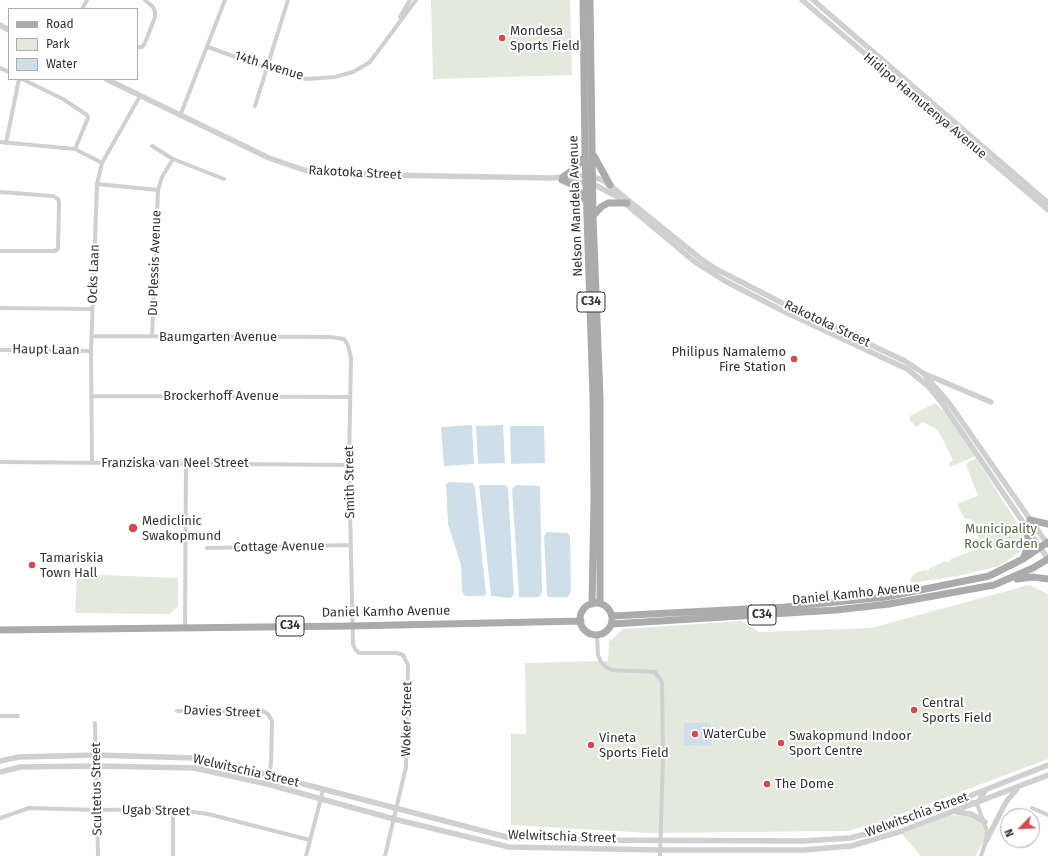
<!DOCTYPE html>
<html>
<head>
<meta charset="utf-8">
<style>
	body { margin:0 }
	#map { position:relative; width:1048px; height:856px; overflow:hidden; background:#fff; font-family:"Fira Sans",sans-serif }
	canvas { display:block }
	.legend { position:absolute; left:8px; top:8px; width:130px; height:72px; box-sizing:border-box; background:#fff; border:1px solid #adadad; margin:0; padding:5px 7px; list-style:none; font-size:12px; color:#333 }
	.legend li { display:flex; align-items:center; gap:8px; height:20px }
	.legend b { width:20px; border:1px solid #adadad }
	.north { position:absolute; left:1000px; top:808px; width:40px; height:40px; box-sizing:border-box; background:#fff; border:1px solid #adadad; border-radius:50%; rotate:246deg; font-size:11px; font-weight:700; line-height:16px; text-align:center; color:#333 }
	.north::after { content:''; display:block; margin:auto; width:14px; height:18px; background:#d6494f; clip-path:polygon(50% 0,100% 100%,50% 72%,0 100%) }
</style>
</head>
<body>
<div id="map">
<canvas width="1048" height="856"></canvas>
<ul class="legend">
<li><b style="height:5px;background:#ababab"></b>Road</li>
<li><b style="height:11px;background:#e3e9dd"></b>Park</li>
<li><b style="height:11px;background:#cfdfe9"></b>Water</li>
</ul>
<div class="north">N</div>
</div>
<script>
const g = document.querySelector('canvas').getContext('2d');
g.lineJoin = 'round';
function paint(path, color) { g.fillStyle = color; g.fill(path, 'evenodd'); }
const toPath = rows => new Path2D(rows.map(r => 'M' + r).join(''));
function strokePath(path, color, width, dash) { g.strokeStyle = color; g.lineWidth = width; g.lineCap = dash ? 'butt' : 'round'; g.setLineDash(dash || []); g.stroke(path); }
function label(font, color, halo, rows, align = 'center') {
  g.font = font + ' "Fira Sans",sans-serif'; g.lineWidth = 4; g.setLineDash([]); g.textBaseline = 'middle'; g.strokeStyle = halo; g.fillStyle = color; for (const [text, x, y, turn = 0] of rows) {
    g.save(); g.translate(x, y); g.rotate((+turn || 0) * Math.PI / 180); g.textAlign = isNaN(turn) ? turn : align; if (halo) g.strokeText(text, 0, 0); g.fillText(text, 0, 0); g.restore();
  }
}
paint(toPath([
	[431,0,570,0,572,75,433,79],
	[935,403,948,415,976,456,950,467,949,463,953,460,938,430,923,422,916,427,910,420,910,416],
	[976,458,1024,534,1020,552,999,566,957,576,911,583,911,578,915,573,925,570,929,571,930,568,945,561,949,563,951,559,975,550,979,546,978,534,979,530,977,524,972,520,964,518,957,504,978,496,966,464],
	[77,574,178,578,178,606,170,614,75,613],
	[1029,585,1048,594,1048,759,880,822,847,831,649,833,511,825,511,734,526,734,525,663,608,661,609,642,623,629,741,621,759,632,871,628],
	[950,815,972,816,982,823,985,832,984,841,975,856,921,856,902,834]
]), '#e3e9dd');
paint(toPath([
	[472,425,474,464,444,466,441,427],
	[503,425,505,463,478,464,476,426],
	[510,426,544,426,545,463,511,464],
	[449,482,473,483,475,488,486,594,484,596,465,596,462,591,461,565,448,524,446,484],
	[479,485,505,485,508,488,514,594,511,598,491,596],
	[516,485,540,486,542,593,539,597,519,597,512,489],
	[547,532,567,533,570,536,571,591,568,597,548,597,547,595,544,536],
	[684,723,711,723,711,746,684,745]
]), '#cfdfe9');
strokePath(toPath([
	[82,9,87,0],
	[400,17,410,0],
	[137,47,142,47,145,43,155,17,155,12,153,7,145,0],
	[208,47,266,68,306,79,335,77,353,72,370,62,416,0],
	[0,68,9,72],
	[22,79,63,99,87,115,88,118,75,149],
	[255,106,288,0],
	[180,116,225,0],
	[0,142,75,149,102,163],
	[6,143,19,79],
	[152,146,173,159],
	[97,184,158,190],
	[0,192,53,196,58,199,59,203,58,249,55,251,0,251],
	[0,308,92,309],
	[92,336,331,337,344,339,348,345,351,358,349,465,353,644,355,649,359,653,397,653,403,655,408,665,406,767,385,856],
	[152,336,158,190,162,177,173,159,224,179],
	[0,350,91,351],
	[92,396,350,397],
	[0,462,349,465],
	[92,462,91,351,97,184,102,163,140,96],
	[207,548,351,545],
	[185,627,186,462],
	[597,636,598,655,601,662,606,667,612,670,655,672,662,682,663,758,660,856],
	[177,711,263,711,268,714,272,721,271,764,267,784],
	[0,716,18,716],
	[95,723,98,856],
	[977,804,987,831,986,841,981,856],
	[1032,808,1048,815],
	[0,818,29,808,98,810,173,809,208,814,310,840],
	[173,856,173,809],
	[306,856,323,790]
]), '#d0d0d0', 4);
strokePath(toPath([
	[802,0,1048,210],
	[813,0,1048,203],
	[0,25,9,30],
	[106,79,269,158,304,170,336,174,438,176,553,178,586,175,603,180,701,259,716,269,786,305,905,361,923,373,949,403,1048,545],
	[570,181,593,184,616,196,695,262,725,281,783,311,907,369,927,385,942,403,1048,559],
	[925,374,991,402],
	[0,761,19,757,96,755,195,758,269,775,510,838,582,840,804,841,850,838,886,829,1048,765],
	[0,772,20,767,97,766,194,768,267,784,394,819,509,847,660,850,804,850,851,846,899,832,1048,775],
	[962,800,977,804,985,791],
	[957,812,971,814,985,822],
	[986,841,1006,802,1017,789]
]), '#d0d0d0', 5.5);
strokePath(toPath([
	[583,0,585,156,593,397,594,499,592,604],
	[590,0,593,216,600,398,600,603],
	[594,156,610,185],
	[563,177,576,168,585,156],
	[562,180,574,185,586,201],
	[593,216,601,207,608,203,627,203],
	[1030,520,1048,524],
	[1023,559,1029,544,1026,525],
	[1017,579,1033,577,1048,579],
	'580 619a16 16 0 1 1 32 0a16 16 0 1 1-32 0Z',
	[612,616,785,607,886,597,989,576,1023,559,1048,542],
	[612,624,836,610,889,604,994,585,1033,568,1048,559],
	[0,630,352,626,581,621]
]), '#ababab', 7);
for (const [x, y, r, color] of [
	[502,38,4,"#d6494f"],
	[794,359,4,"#d6494f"],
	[133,528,5,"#d6494f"],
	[32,565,4,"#d6494f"],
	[914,710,4,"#d6494f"],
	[695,734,4,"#d6494f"],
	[781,743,4,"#d6494f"],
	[591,745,4,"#d6494f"],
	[767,784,4,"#d6494f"]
]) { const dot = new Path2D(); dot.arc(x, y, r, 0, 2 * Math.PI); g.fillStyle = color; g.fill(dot); strokePath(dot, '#fff', 1.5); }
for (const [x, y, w] of [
	[591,302,28],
	[762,615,28],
	[290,626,28]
]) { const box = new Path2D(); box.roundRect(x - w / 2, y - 10, w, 20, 3); g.fillStyle = '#fff'; g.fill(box); strokePath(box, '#333', 1); }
label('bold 12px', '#333', null, [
	["C34",591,302],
	["C34",762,615],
	["C34",290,626]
]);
label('13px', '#333', '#fff', [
	["Mondesa",510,31],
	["Sports Field",510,46],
	["Philipus Namalemo",786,352,"right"],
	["Fire Station",786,367,"right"],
	["Mediclinic",142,521],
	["Swakopmund",142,536],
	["Tamariskia",40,558],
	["Town Hall",40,573],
	["Central",922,703],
	["Sports Field",922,718],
	["WaterCube",703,734],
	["Swakopmund Indoor",789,736],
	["Sport Centre",789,751],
	["Vineta",599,738],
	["Sports Field",599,753],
	["The Dome",775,784]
], 'left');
label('13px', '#333', '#fff', [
	["14th Avenue",269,66,17],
	["Hidipo Hamutenya Avenue",925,106,40],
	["Rakotoka Street",355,173,3],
	["Nelson Mandela Avenue",576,206,-92],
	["Du Plessis Avenue",155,263,-88],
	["Ocks Laan",94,274,-88],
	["Rakotoka Street",827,324,25],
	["Baumgarten Avenue",218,337],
	["Haupt Laan",46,350,1],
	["Brockerhoff Avenue",221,396],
	["Franziska van Neel Street",175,463],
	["Smith Street",350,482,-91],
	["Cottage Avenue",279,547,-1],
	["Daniel Kamho Avenue",856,594,-6],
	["Daniel Kamho Avenue",386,612,-1],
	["Davies Street",222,712,2],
	["Woker Street",407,719,-89],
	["Welwitschia Street",246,771,13],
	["Scultetus Street",97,789,-91],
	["Ugab Street",156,811,1],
	["Welwitschia Street",917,815,-20],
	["Welwitschia Street",562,837,2]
]);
label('13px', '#556b44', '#fff', [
	["Municipality",1001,529],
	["Rock Garden",1001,544]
]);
</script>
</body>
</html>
